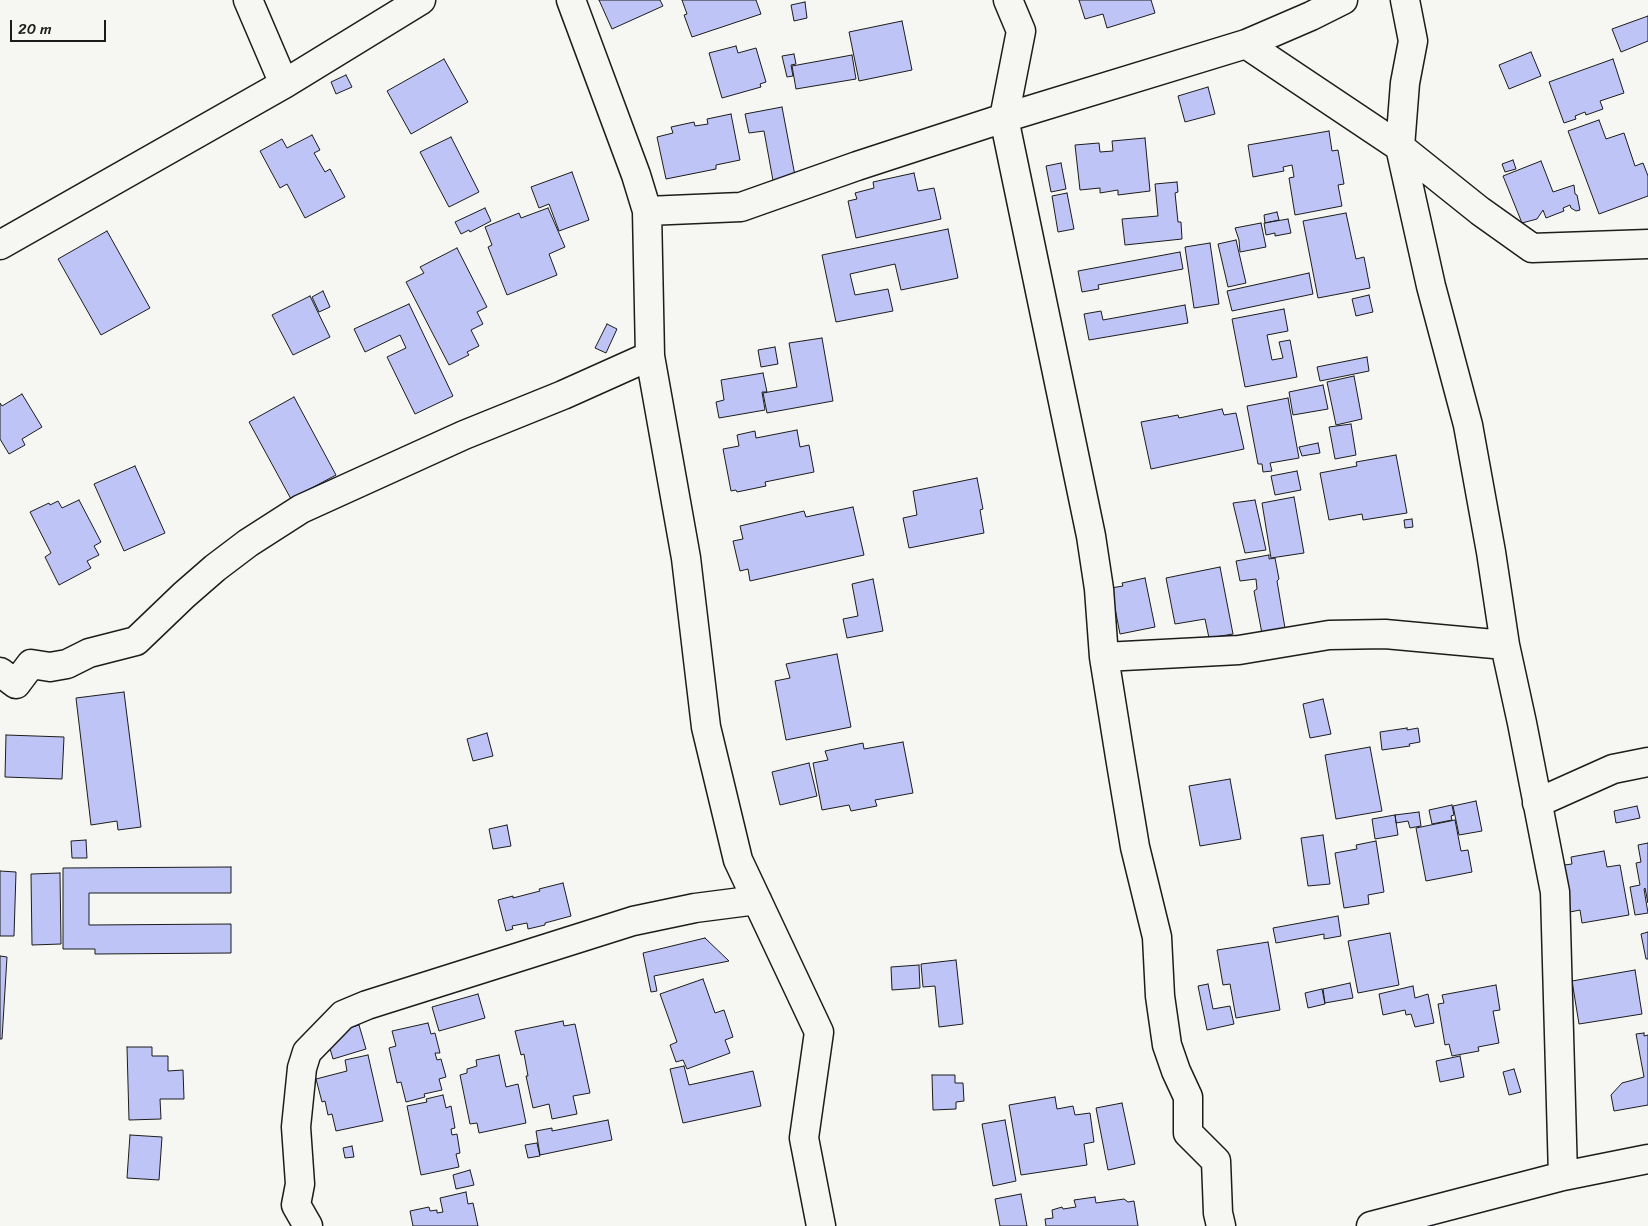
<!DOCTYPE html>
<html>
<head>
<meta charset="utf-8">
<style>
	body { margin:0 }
	#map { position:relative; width:1648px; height:1226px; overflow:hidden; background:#f6f6f2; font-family:Sriracha,sans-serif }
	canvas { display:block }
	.scale { position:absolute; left:10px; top:20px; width:96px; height:22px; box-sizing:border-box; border:2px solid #1c1c1c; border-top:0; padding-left:6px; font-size:15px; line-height:18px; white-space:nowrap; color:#1c1c1c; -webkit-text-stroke:4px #f6f6f2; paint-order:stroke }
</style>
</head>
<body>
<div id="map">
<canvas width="1648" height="1226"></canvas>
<div class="scale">20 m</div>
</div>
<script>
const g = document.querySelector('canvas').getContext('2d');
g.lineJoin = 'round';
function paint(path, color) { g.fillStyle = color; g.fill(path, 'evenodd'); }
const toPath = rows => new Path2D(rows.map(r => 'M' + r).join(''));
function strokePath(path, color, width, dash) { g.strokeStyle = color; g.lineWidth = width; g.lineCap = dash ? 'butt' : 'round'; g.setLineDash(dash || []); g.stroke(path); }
const building = toPath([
	[599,0,660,0,663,6,612,29,599,0],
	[682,0,756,0,761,14,692,37,684,15,687,14,682,0],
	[1079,0,1151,0,1155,13,1107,28,1103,14,1085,19,1079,0],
	[805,2,807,18,794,21,791,5,805,2],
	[1648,16,1648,41,1621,52,1612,29,1648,16],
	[902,21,912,70,859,81,849,32,902,21],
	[736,46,738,53,756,48,766,82,760,84,761,87,722,98,709,53,736,46],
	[1531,52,1541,76,1509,89,1499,65,1531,52],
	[794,54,796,64,791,65,793,76,787,77,782,56,794,54],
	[852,55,856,79,796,89,792,66,852,55],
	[444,59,468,102,411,134,387,91,444,59],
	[1613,59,1624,93,1600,101,1603,109,1586,115,1585,112,1575,116,1576,119,1564,123,1549,82,1613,59],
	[346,75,352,87,336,94,331,82,346,75],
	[1208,87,1215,114,1185,122,1178,96,1208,87],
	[782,107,796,181,774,186,764,131,749,133,745,114,782,107],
	[731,114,740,160,716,165,716,169,666,179,657,137,673,133,671,127,694,122,695,126,708,124,707,119,731,114],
	[1599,120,1606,139,1624,133,1635,166,1643,163,1648,176,1648,196,1599,214,1568,131,1599,120],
	[1329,131,1332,151,1338,150,1344,184,1338,185,1342,206,1295,215,1289,178,1294,177,1292,165,1283,167,1284,171,1253,177,1248,145,1329,131],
	[312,135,320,150,314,153,325,172,330,169,345,197,305,218,287,184,280,188,260,151,282,139,287,148,312,135],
	[451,137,479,192,449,207,420,152,451,137],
	[1145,138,1150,191,1118,195,1118,190,1100,193,1100,188,1080,190,1075,145,1099,143,1100,152,1113,151,1112,141,1145,138],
	[1513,160,1516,169,1505,172,1502,164,1513,160],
	[1541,161,1553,192,1574,185,1575,194,1577,195,1580,210,1576,211,1571,208,1570,205,1563,208,1564,211,1546,218,1543,210,1537,219,1522,223,1503,176,1541,161],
	[1061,163,1066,189,1051,192,1046,166,1061,163],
	[572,172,589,220,559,231,549,204,539,208,531,187,572,172],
	[914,173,918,191,934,188,941,219,856,238,848,201,857,199,855,193,874,188,873,182,914,173],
	[1177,182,1178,192,1175,193,1178,222,1181,222,1182,239,1125,245,1122,219,1158,216,1155,184,1177,182],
	[1067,193,1074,229,1058,232,1052,196,1067,193],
	[485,208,491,221,470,232,469,230,461,234,455,222,485,208],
	[548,208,565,247,549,254,557,275,507,295,488,247,492,245,485,227,519,213,521,218,548,208],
	[1277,212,1279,220,1265,223,1264,215,1277,212],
	[1346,213,1356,259,1364,257,1370,288,1318,298,1303,221,1346,213],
	[1288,219,1291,233,1275,236,1275,233,1266,235,1264,223,1288,219],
	[1261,223,1266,247,1240,252,1239,240,1235,228,1261,223],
	[948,229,958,278,901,290,895,264,850,274,855,295,888,289,893,311,836,322,822,255,948,229],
	[107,231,150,308,101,335,58,259,107,231],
	[1236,240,1246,283,1228,287,1218,244,1236,240],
	[1210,243,1219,304,1194,308,1185,247,1210,243],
	[457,248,487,307,477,312,483,324,471,330,479,346,467,352,469,355,449,365,406,282,424,273,420,267,457,248],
	[1180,252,1183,269,1098,285,1099,289,1082,292,1078,271,1180,252],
	[1309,273,1313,294,1232,311,1227,291,1309,273],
	[323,291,330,307,319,312,312,297,323,291],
	[1369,295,1373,312,1356,316,1352,299,1369,295],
	[310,296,330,337,293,355,272,315,310,296],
	[409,304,453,396,415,414,387,357,406,348,400,335,365,352,354,329,409,304],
	[1185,305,1188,323,1089,340,1084,314,1101,311,1103,320,1185,305],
	[1284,309,1288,331,1267,335,1272,360,1283,358,1279,342,1290,340,1297,377,1245,387,1232,319,1284,309],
	[607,324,617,329,606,353,595,348,607,324],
	[822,338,833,401,767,413,763,393,797,387,789,343,822,338],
	[775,347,778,364,761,367,758,350,775,347],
	[1367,357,1369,371,1320,381,1317,367,1367,357],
	[763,373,767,392,762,392,765,410,719,418,716,402,724,400,721,380,763,373],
	[1354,376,1362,419,1336,425,1327,382,1354,376],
	[1323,385,1328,409,1293,415,1289,392,1323,385],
	[22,394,42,427,22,439,25,445,9,454,0,439,0,403,2,406,22,394],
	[294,397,336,475,291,499,249,422,294,397],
	[1288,398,1299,458,1270,463,1272,471,1263,472,1262,464,1258,464,1247,406,1288,398],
	[1222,409,1224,415,1236,413,1244,449,1151,469,1141,422,1178,415,1179,418,1222,409],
	[1351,424,1356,455,1335,459,1329,427,1351,424],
	[797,430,800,447,809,445,814,472,765,482,766,486,737,492,736,490,731,491,723,449,739,446,737,435,755,431,756,438,797,430],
	[1318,443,1320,453,1302,456,1299,447,1318,443],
	[1396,455,1407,513,1363,520,1362,514,1329,520,1320,473,1357,466,1356,462,1396,455],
	[135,466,165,533,124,551,94,484,135,466],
	[1297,471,1301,490,1275,495,1271,476,1297,471],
	[977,478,983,509,980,510,984,533,909,548,903,518,917,515,913,491,977,478],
	[1294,497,1304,553,1271,558,1262,503,1294,497],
	[79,500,101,542,94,546,99,555,87,561,91,568,59,585,45,557,51,553,30,512,49,503,50,505,58,501,62,508,79,500],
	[1255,500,1266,550,1245,553,1233,503,1255,500],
	[853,507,864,555,750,581,748,569,740,571,733,541,743,539,740,526,804,511,806,517,853,507],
	[1412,519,1413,527,1405,528,1404,520,1412,519],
	[1269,555,1269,559,1275,558,1279,579,1277,581,1286,634,1263,639,1254,591,1257,589,1256,579,1240,581,1236,561,1269,555],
	[1220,567,1233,634,1209,638,1205,619,1175,624,1166,578,1220,567],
	[1145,578,1155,627,1120,634,1111,588,1123,586,1122,583,1145,578],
	[873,579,883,631,847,638,843,619,858,616,852,584,873,579],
	[837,654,851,727,786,740,775,681,790,678,786,664,837,654],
	[124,692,141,827,118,830,117,821,91,825,76,698,124,692],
	[1323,699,1331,734,1310,738,1303,704,1323,699],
	[1407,728,1407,730,1418,728,1420,742,1409,744,1410,746,1382,750,1380,732,1407,728],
	[487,733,493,756,473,761,467,739,487,733],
	[6,735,64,737,62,779,5,777,6,735],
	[903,742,913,793,875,800,877,806,851,811,849,805,822,810,813,763,828,760,825,751,863,743,864,749,903,742],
	[1370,747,1382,811,1336,819,1325,755,1370,747],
	[809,763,817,796,780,805,772,772,809,763],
	[1230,779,1241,839,1200,846,1189,786,1230,779],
	[1476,801,1482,831,1459,835,1453,806,1476,801],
	[1452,805,1454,815,1451,816,1452,820,1432,824,1429,810,1452,805],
	[1637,806,1640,818,1616,823,1614,811,1637,806],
	[1419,812,1421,826,1410,828,1408,821,1396,823,1395,815,1419,812],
	[1395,815,1398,835,1375,839,1372,819,1395,815],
	[1455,820,1461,851,1468,850,1472,872,1426,881,1416,828,1455,820],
	[507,825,511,846,493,849,489,829,507,825],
	[1323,835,1330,884,1308,886,1301,838,1323,835],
	[86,840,87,858,72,858,71,841,86,840],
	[1376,841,1384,892,1368,895,1369,904,1344,908,1335,853,1357,849,1356,845,1376,841],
	[1648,843,1648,903,1645,888,1644,889,1648,913,1635,915,1630,887,1640,885,1636,863,1641,862,1638,845,1648,843],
	[1604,851,1607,867,1620,865,1629,915,1582,923,1580,910,1565,913,1557,866,1572,864,1571,857,1604,851],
	[231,867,231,893,89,893,89,925,231,924,231,953,95,954,95,949,63,949,63,868,231,867],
	[0,871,16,872,14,936,0,936,0,871],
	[60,873,61,944,32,945,31,874,60,873],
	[563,883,571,916,545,923,545,925,528,929,527,923,512,926,513,929,506,931,498,900,513,896,513,898,540,891,539,889,563,883],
	[1338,916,1341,936,1324,939,1324,934,1276,943,1273,928,1338,916],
	[1648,932,1648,959,1646,959,1641,934,1648,932],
	[1390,933,1399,985,1358,993,1348,941,1390,933],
	[705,938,729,961,654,976,657,991,651,992,643,953,705,938],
	[1268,942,1280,1010,1236,1018,1230,984,1223,985,1217,950,1268,942],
	[0,956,7,957,2,1039,0,1039,0,956],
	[956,960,963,1024,939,1027,935,986,923,987,921,964,956,960],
	[919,965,920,988,892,990,891,967,919,965],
	[1635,970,1642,1014,1579,1024,1572,981,1635,970],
	[703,979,715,1013,724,1010,733,1037,725,1040,730,1053,687,1069,683,1060,676,1062,670,1045,677,1042,660,994,703,979],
	[1350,983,1353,998,1325,1003,1323,989,1350,983],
	[1208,984,1213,1009,1230,1006,1234,1024,1207,1030,1198,986,1208,984],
	[1496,985,1500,1010,1493,1011,1499,1043,1478,1047,1479,1051,1452,1056,1449,1044,1445,1045,1438,1004,1444,1003,1442,995,1496,985],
	[1413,986,1415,998,1428,994,1434,1023,1415,1027,1411,1014,1406,1015,1405,1010,1383,1015,1379,994,1413,986],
	[1322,989,1325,1004,1308,1008,1305,993,1322,989],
	[478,994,485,1018,439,1031,432,1007,478,994],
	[563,1021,564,1026,575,1024,590,1093,573,1096,577,1114,552,1119,549,1104,533,1108,526,1076,528,1076,524,1054,521,1055,515,1031,563,1021],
	[428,1023,431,1034,435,1033,440,1053,435,1053,437,1060,441,1059,446,1077,439,1079,442,1090,424,1094,425,1097,406,1102,401,1082,397,1083,389,1048,396,1046,392,1031,428,1023],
	[359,1025,366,1049,333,1059,326,1035,359,1025],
	[1644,1033,1644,1036,1648,1035,1648,1105,1614,1111,1611,1095,1622,1083,1644,1077,1636,1034,1644,1033],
	[127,1047,152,1047,152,1056,168,1056,168,1071,183,1070,184,1099,160,1099,161,1119,129,1120,127,1047],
	[368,1055,383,1121,336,1131,332,1114,328,1115,325,1101,322,1102,316,1079,347,1071,345,1060,368,1055],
	[499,1055,506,1087,518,1084,526,1123,479,1133,477,1123,470,1124,460,1075,467,1073,467,1069,477,1066,476,1060,499,1055],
	[1460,1056,1464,1077,1440,1082,1436,1061,1460,1056],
	[684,1066,689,1085,753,1071,761,1106,683,1123,670,1069,684,1066],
	[1514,1069,1521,1092,1509,1095,1503,1072,1514,1069],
	[932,1075,955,1075,955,1083,963,1083,964,1101,956,1102,956,1109,933,1110,932,1075],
	[443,1095,446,1108,451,1106,455,1128,451,1129,452,1135,457,1134,460,1153,456,1154,459,1167,421,1175,407,1106,427,1102,426,1099,443,1095],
	[1055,1097,1057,1109,1073,1106,1075,1115,1090,1113,1094,1142,1084,1144,1087,1165,1021,1175,1009,1105,1055,1097],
	[1122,1103,1135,1164,1108,1170,1096,1108,1122,1103],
	[608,1120,612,1140,540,1155,536,1131,552,1128,552,1131,608,1120],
	[1005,1120,1016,1181,993,1186,982,1124,1005,1120],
	[130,1135,162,1137,159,1180,127,1178,130,1135],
	[537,1143,540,1156,528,1158,525,1145,537,1143],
	[352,1146,354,1157,345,1158,343,1148,352,1146],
	[470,1170,474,1185,456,1189,453,1175,470,1170],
	[466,1192,468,1204,473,1203,478,1226,413,1226,410,1211,429,1207,430,1211,437,1210,437,1213,443,1212,440,1198,466,1192],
	[1021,1194,1027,1226,1000,1226,995,1199,1021,1194],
	[1095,1197,1096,1203,1124,1199,1128,1202,1134,1201,1138,1226,1046,1226,1045,1219,1053,1218,1052,1210,1062,1207,1063,1209,1076,1207,1074,1200,1095,1197]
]);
paint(building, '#bec4f6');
strokePath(building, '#1c1c1c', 1);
const minor = toPath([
	[248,0,284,84],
	[571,0,636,175,647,211,650,356,686,558,706,727,738,860,819,1032,804,1138,821,1226],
	[1008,0,1021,31,1004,118,1091,536,1099,589,1104,657,1120,757,1135,847,1157,937,1160,996,1167,1045,1176,1071,1188,1097,1188,1133,1216,1161,1218,1213,1221,1226],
	[1405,0,1413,41,1405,83,1400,147,1480,211,1532,248,1648,244],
	[1246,44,1400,147,1431,286,1468,425,1491,552,1505,645,1522,723,1555,892,1563,1176],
	[647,211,741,207,857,166,1004,118,1246,44,1311,16,1343,0],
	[0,245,284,84,421,0],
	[1104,657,1239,650,1329,635,1385,634,1505,645],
	[0,672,16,684,31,664,50,667,67,664,89,653,136,641,184,595,215,568,248,543,301,509,464,435,563,395,650,356],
	[1537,803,1613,769,1648,762],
	[308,1226,296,1205,300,1184,296,1127,302,1068,307,1052,343,1015,367,1005,633,921,695,908,757,900],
	[1371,1226,1563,1176,1648,1159]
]);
strokePath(minor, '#1c1c1c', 31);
strokePath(minor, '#f6f6f2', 28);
</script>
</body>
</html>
